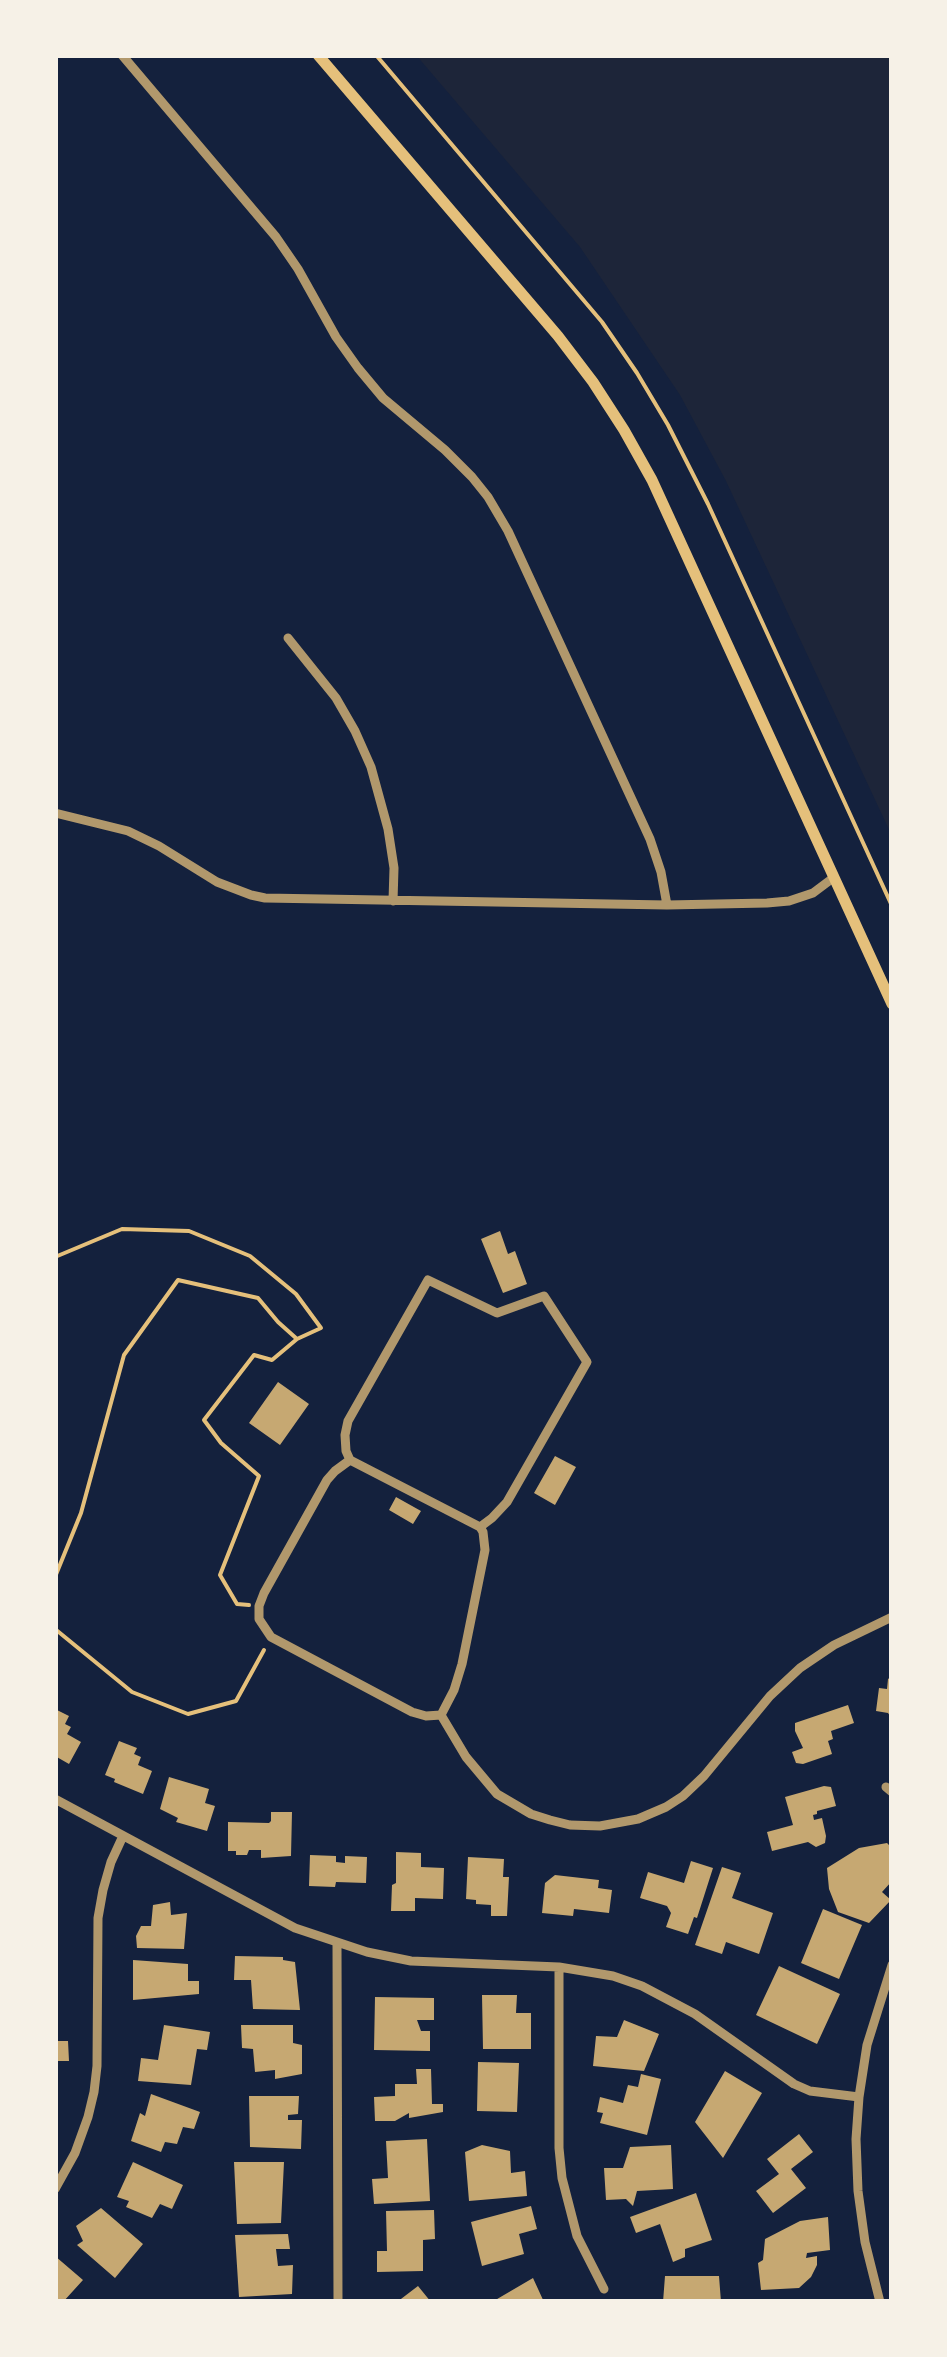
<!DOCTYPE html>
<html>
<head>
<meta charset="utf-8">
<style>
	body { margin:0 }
	#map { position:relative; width:947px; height:2357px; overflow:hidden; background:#14213d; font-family:Jost,sans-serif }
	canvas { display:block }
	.frame { position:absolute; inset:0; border:58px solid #f6f1e7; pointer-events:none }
</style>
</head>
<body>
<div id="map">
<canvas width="947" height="2357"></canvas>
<div class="frame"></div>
</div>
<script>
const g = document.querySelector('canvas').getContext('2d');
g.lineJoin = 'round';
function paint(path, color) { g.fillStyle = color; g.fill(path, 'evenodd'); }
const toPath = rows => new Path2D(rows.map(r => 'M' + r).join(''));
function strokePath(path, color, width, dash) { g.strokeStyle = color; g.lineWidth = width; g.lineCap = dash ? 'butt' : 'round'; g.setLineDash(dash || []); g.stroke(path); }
paint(toPath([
	[416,55,892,55,892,836,726,481,680,395,580,247]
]), '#1d2539');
paint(toPath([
	[500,1231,508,1254,515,1251,527,1284,503,1293,481,1239],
	[278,1382,309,1404,280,1445,249,1423],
	[555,1456,576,1467,555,1505,534,1493],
	[396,1497,421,1511,413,1524,389,1510],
	[892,1676,892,1719,888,1713,876,1711,879,1688,887,1689,888,1679],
	[848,1705,854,1723,831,1731,833,1739,828,1741,832,1754,803,1764,796,1763,792,1752,803,1748,795,1731,795,1723],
	[55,1709,69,1716,65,1724,71,1727,67,1734,81,1742,69,1764,55,1756],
	[119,1741,137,1748,134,1754,141,1757,138,1765,152,1771,143,1794,114,1782,115,1779,105,1775],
	[169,1777,209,1789,205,1803,215,1806,207,1831,176,1822,178,1818,160,1809],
	[824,1786,831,1787,836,1806,817,1811,817,1814,813,1815,814,1820,822,1818,826,1836,825,1843,816,1847,808,1842,772,1851,767,1832,793,1825,785,1797],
	[271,1812,292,1812,291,1856,261,1858,261,1850,249,1850,247,1855,236,1855,236,1851,228,1851,228,1822,269,1823,271,1821],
	[887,1843,892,1848,892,1881,882,1892,891,1900,869,1923,838,1912,829,1889,827,1868,859,1848],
	[396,1852,421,1853,421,1867,444,1868,443,1899,415,1898,415,1911,391,1911,392,1885,396,1883],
	[310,1855,336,1856,336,1862,345,1863,345,1856,367,1857,366,1883,336,1882,335,1887,309,1886],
	[468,1857,504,1859,503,1877,509,1877,507,1916,491,1916,491,1905,476,1904,476,1900,466,1899],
	[691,1861,713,1868,697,1918,694,1917,688,1934,666,1927,671,1913,667,1906,640,1898,648,1872,684,1883],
	[722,1867,741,1873,732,1898,773,1913,759,1954,726,1942,722,1954,695,1945],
	[555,1875,599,1880,598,1888,612,1890,609,1913,574,1909,573,1916,542,1913,545,1883],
	[170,1902,171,1915,187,1913,184,1949,137,1948,136,1936,141,1926,151,1926,153,1905],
	[823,1909,862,1925,839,1979,801,1963],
	[235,1956,283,1957,283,1960,295,1962,300,2010,253,2009,251,1980,234,1980],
	[133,1960,188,1964,188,1981,199,1981,199,1994,133,2000],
	[779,1966,840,1994,817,2044,756,2015],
	[482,1995,517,1995,516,2013,531,2013,531,2049,483,2049],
	[375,1997,434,1998,434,2020,417,2020,421,2031,430,2031,430,2051,374,2050],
	[624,2020,659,2034,644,2071,593,2066,596,2036,617,2037],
	[164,2025,210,2032,207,2050,197,2049,191,2085,138,2081,141,2058,158,2060],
	[241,2025,293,2025,293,2043,302,2045,302,2074,275,2079,275,2070,255,2072,253,2049,242,2048],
	[55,2041,68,2041,69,2061,55,2061],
	[478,2062,519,2063,517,2112,477,2111],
	[416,2069,431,2069,432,2104,443,2104,443,2112,409,2118,409,2113,395,2121,375,2121,374,2097,395,2096,395,2084,417,2084],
	[725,2071,762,2093,723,2158,695,2122],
	[641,2074,661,2079,647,2135,600,2123,603,2113,597,2112,600,2097,623,2103,628,2085,638,2087],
	[151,2094,200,2112,194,2129,183,2127,177,2144,165,2142,161,2152,131,2141,140,2113,145,2116],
	[249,2096,299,2096,298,2114,288,2115,288,2120,302,2120,301,2149,250,2147],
	[799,2134,813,2152,791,2169,806,2188,773,2213,756,2191,779,2174,767,2159],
	[427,2139,430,2201,374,2204,372,2179,388,2178,386,2141],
	[482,2145,510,2151,511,2173,525,2171,527,2196,469,2201,465,2152],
	[671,2145,673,2189,637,2191,633,2206,626,2199,606,2200,604,2168,623,2168,630,2147],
	[133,2162,183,2185,172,2209,160,2204,152,2218,126,2207,129,2201,117,2197],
	[234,2162,284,2162,281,2223,237,2224],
	[696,2193,712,2240,685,2249,685,2257,673,2262,660,2224,636,2233,630,2217],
	[531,2206,537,2229,519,2234,524,2254,482,2266,471,2222],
	[101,2208,143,2244,115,2278,77,2245,83,2241,76,2226],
	[434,2210,435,2239,423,2240,423,2271,377,2272,377,2251,387,2251,386,2211],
	[828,2217,830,2250,807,2253,806,2258,817,2256,817,2265,811,2277,799,2288,761,2290,758,2263,763,2260,765,2239,800,2221],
	[288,2234,290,2249,276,2249,278,2266,293,2265,292,2294,239,2297,235,2235],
	[55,2256,83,2280,63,2302,55,2302],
	[665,2276,719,2276,721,2302,663,2302],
	[533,2278,544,2302,492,2302],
	[418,2286,431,2302,397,2302]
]), '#c6a872');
strokePath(toPath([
	[376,55,602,322,637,373,668,425,708,504,892,906],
	[55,1257,122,1229,189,1231,250,1256,296,1294,321,1328,297,1339],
	[55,1577,81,1513,124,1355,178,1280,258,1298,278,1322,297,1339,272,1360,254,1355,204,1420,221,1443,259,1476,220,1575,237,1604,249,1605],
	[55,1629,132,1692,188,1714,236,1701,264,1650]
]), '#e5c07b', 4);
strokePath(toPath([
	[122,55,276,237,298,269,336,337,358,368,383,398,445,450,472,477,488,497,508,531,650,839,661,872,667,905],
	[288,638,336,698,355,731,371,767,388,829,394,868,393,901],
	[55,813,128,831,159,846,217,882,251,895,265,898,667,905,767,903,789,901,813,893,833,878],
	[350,1460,335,1471,327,1480,264,1593,259,1606,259,1619,271,1637,412,1712,426,1716,441,1715],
	[480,1527,492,1518,507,1502,587,1362,544,1296,497,1313,428,1280,348,1421,345,1435,346,1451,350,1460,480,1527,483,1532,485,1550,462,1664,454,1690,441,1715,466,1757,497,1794,531,1814,550,1820,570,1825,600,1826,638,1819,666,1807,683,1796,704,1776,770,1696,800,1668,834,1645,892,1617],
	[886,1787,892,1792],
	[55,1799,295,1928,367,1952,411,1961,559,1967,613,1976,642,1986,695,2014,794,2084,810,2091,859,2097],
	[337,1944,338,2302],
	[559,1967,559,2148,562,2178,577,2236,604,2289],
	[55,2189,75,2153,88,2117,94,2092,97,2066,98,1918,103,1890,111,1862,123,1836],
	[880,2302,865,2242,858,2191,856,2139,859,2097,867,2045,892,1965]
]), '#b1986c', 9);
strokePath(toPath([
	[318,55,558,336,593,382,624,430,652,480,892,1004]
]), '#e5c07b', 11);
</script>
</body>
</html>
